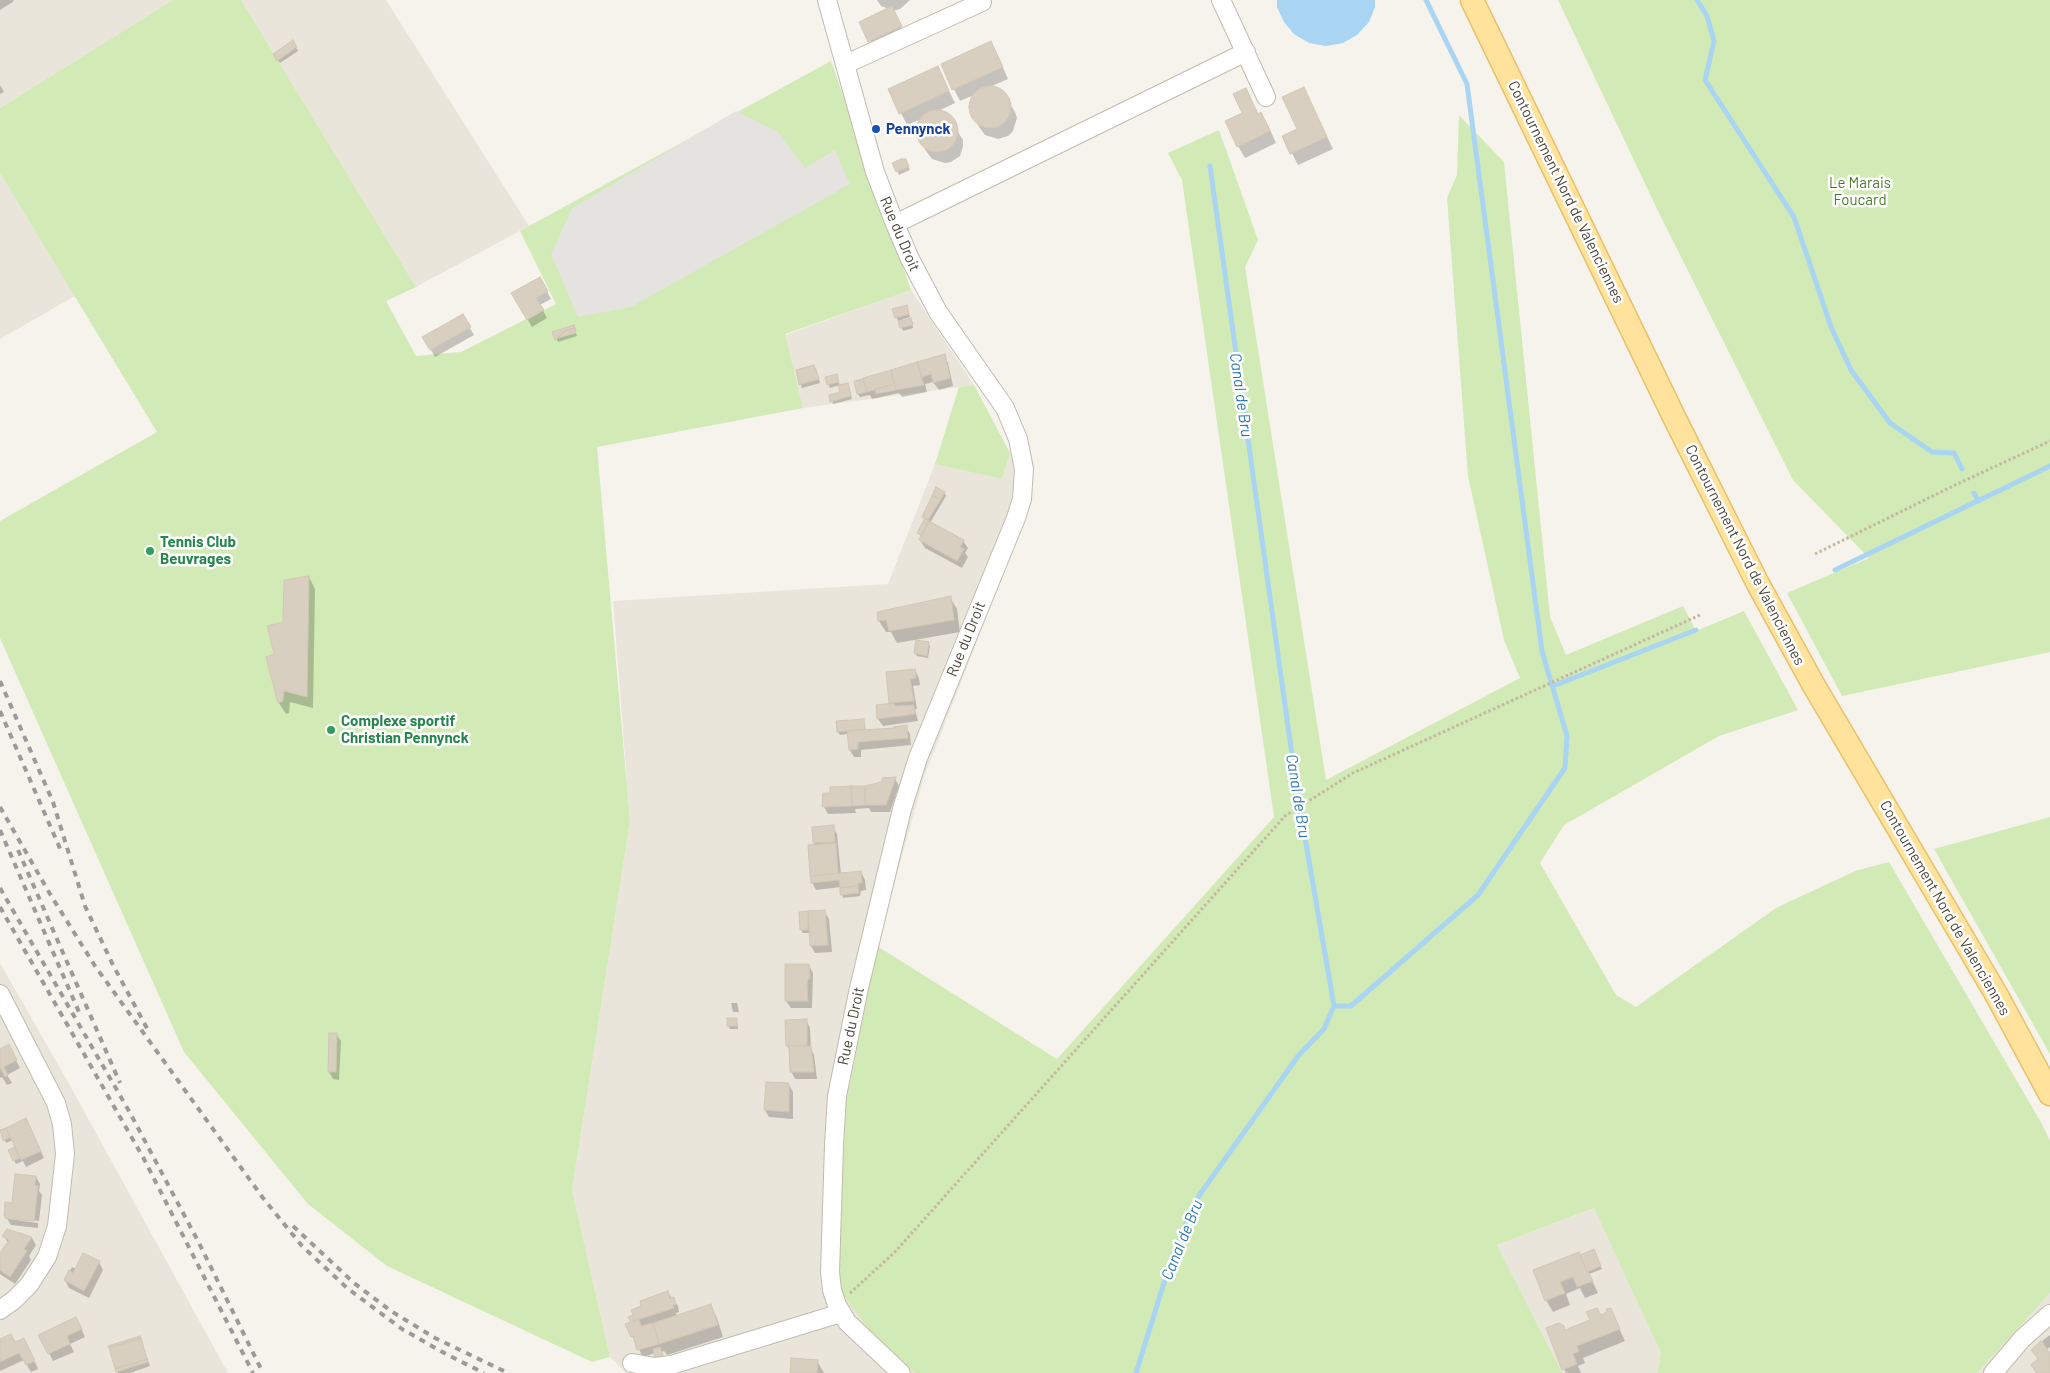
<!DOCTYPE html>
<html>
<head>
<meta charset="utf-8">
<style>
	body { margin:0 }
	canvas { display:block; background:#f6f3ec }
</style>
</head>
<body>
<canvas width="2050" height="1373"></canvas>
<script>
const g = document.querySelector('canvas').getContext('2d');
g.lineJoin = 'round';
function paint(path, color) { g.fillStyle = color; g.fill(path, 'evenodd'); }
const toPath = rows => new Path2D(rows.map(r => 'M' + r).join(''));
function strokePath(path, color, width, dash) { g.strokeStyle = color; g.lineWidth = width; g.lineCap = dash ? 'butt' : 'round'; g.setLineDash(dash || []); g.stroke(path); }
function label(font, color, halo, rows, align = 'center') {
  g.font = font + ' Barlow,sans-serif'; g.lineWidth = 5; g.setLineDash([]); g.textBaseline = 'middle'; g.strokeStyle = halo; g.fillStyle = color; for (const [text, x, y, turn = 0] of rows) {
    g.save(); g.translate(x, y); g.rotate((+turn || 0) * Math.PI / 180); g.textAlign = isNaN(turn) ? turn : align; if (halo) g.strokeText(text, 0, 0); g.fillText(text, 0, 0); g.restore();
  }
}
paint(toPath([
	[0,0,173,0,0,108],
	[241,0,386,0,529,226,416,287],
	[0,173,75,296,0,339],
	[911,290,974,385,803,408,785,335],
	[1010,453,1031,476,1017,539,924,777,877,946,873,1335,915,1373,626,1373,610,1357,572,1190,630,821,613,601,888,584,935,464,1002,479],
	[0,963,68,1082,228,1373,0,1373],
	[1595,1208,1661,1353,1657,1373,1562,1373,1497,1245],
	[2050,1293,2050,1373,1977,1373]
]), '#eae5da');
paint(toPath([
	[173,0,241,0,416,287,386,301,416,356,461,352,556,304,520,231,831,61,911,290,785,334,803,408,597,447,630,821,572,1190,610,1357,592,1362,387,1266,308,1204,184,1052,0,638,0,521,157,432,0,173,0,108],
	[1558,0,2050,0,2050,652,1842,696,1787,593,1869,558,1793,480,1658,211],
	[1459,115,1504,162,1550,617,1566,655,1683,606,1696,631,1744,611,1798,710,1719,736,1564,825,1540,863,1616,995,1636,1007,1776,908,1855,871,1889,862,2042,1124,2050,1141,2050,1293,1977,1373,1657,1373,1661,1353,1594,1208,1497,1245,1562,1373,915,1373,873,1335,842,1293,838,1259,842,1124,877,946,1057,1059,1274,817,1182,180,1168,153,1219,130,1258,240,1245,267,1326,780,1520,678,1504,640,1468,476,1447,198,1457,175],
	[974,385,1010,453,1002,479,935,464,959,387],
	[2050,817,2050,1054,1934,849]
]), '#d2eab5');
paint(toPath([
	[736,111,778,132,805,168,835,150,850,184,631,307,578,317,551,254,572,208]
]), '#e5e3e0');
paint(toPath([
	[1277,0,1375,0,1375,7,1369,22,1357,35,1343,43,1326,46,1309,43,1294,34,1284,22,1277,7]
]), '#a9d4f2');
paint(toPath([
	[0,0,13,0,14,1,0,10],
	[877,0,910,0,900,9,893,11,905,34,874,49,861,23,889,9,881,6],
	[293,42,298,51,280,63,274,54],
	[997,54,1008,79,990,87,1002,91,1015,112,1017,118,1013,131,1008,136,998,139,985,135,979,127,970,108,974,95,960,101,942,65],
	[937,67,955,103,936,112,948,116,963,140,963,146,960,156,951,162,945,163,932,159,926,151,917,132,921,119,907,125,889,89],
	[0,85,4,92,0,94],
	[1304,89,1333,149,1298,165,1283,136,1298,130],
	[1252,101,1258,115,1261,113,1268,125,1276,143,1245,158,1238,146,1243,114],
	[907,164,910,170,899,175,897,171],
	[540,278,551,299,540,305,547,318,532,327,513,294],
	[908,310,910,317,898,321,896,317],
	[463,316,474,335,435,357,424,338],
	[900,323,912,323,913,328,903,331],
	[573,326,577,336,558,342,554,333],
	[944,356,948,363,953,386,939,390,933,382,925,384,927,392,902,397,899,393,872,399,870,395,860,397,858,394,856,382],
	[816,369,820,383,802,388,797,371],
	[837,375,840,386,847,384,852,399,833,404,832,401,842,393,840,385,830,388,826,378],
	[944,492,946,496,930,523,963,541,968,548,965,553,968,557,962,568,925,548,920,540,922,537,918,533,925,520,924,517],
	[309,577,315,589,313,708,290,702,289,713,286,714,279,703,267,658,276,655,284,623],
	[950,598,957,609,960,632,897,643,891,632,886,632,879,621],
	[928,643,930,646,928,658,917,656,915,653],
	[915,670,919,678,920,685,913,686,917,709,915,709,918,721,883,726,878,719,890,705,888,673],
	[863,720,866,731,906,727,910,734,911,745,861,750,861,757,854,757,850,750,848,734,840,735,838,732],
	[895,779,899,786,890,812,871,812,869,808,855,809,856,813,828,814,824,807,866,787],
	[833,827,837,834,841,874,861,872,865,880,866,890,861,891,860,896,843,898,841,887,816,890,812,882,809,846,816,846,814,843],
	[824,911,829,919,832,952,815,953,811,946,810,933,803,933,801,930,800,913],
	[809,965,813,973,812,1008,791,1008,786,1001],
	[731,1003,737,1003,739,1012,733,1012],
	[737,1020,738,1029,730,1029,728,1025],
	[806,1020,810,1028,811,1049,814,1055,817,1079,795,1079,791,1071,791,1052,787,1046],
	[336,1034,341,1041,339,1080,333,1079,329,1072],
	[8,1046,20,1068,7,1075,12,1083,7,1085,2,1077,0,1078,0,1050],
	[789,1085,793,1092,793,1119,769,1117,765,1110],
	[26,1120,44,1158,26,1167,23,1161,16,1164,9,1150,17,1153,13,1140,6,1143,1,1131],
	[36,1177,40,1184,39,1191,42,1195,39,1221,9,1217,9,1219,38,1223,38,1228,11,1225,6,1217,14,1204],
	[7,1230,32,1238,36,1245,29,1256,31,1260,15,1284,0,1274,0,1255,8,1243,4,1236],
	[1595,1254,1602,1269,1589,1274,1598,1293,1585,1298,1580,1288,1566,1294,1570,1305,1553,1312,1546,1300,1580,1256],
	[99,1262,103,1270,89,1298,69,1288,65,1280,72,1267,76,1269],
	[668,1293,678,1306,679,1312,676,1313,677,1316,711,1306,717,1318,723,1337,667,1355,664,1351,661,1352,663,1359,658,1360,655,1353,643,1357,632,1336,632,1323],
	[1610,1309,1625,1341,1583,1358,1585,1363,1578,1366,1581,1373,1566,1373,1564,1369,1565,1331,1609,1313],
	[80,1326,85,1337,70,1344,74,1352,53,1361,40,1335],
	[2050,1335,2050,1347,2046,1350,2050,1355,2050,1373,2037,1373,2039,1360,2032,1350,2045,1346,2042,1341],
	[139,1337,150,1366,130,1373,118,1373,116,1369],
	[0,1340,28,1347,38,1369,31,1372,24,1360,0,1371],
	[817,1361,824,1373,792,1373]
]), '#0003');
strokePath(toPath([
	[1697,0,1707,16,1714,41,1705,80,1794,217,1831,327,1851,370,1890,423,1932,452,1954,453,1962,469],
	[1974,493,1978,500],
	[1835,570,2050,466],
	[1553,686,1696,630],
	[1334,1006,1351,1006,1478,895,1565,768,1567,736,1542,651,1467,84,1426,0],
	[1136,1373,1173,1254,1196,1200,1298,1056,1324,1029,1334,1006,1297,791,1210,166]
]), '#a9d4f2', 5);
const building = toPath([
	[892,6,902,26,868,42,859,22,892,6],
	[293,40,297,47,277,61,273,54,293,40],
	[991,41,1003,67,952,90,941,64,991,41],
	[938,66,949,91,899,114,888,89,938,66],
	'969 107a21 21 0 1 1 42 0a21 21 0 1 1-42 0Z',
	[1304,87,1327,137,1290,154,1282,136,1297,129,1282,97,1304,87],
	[1246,88,1258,114,1261,112,1270,131,1237,147,1225,121,1242,113,1233,94,1246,88],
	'916 131a21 21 0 1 1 42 0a21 21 0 1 1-42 0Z',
	[901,159,906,159,909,167,896,172,892,163,901,159],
	[540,277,548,291,536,298,544,310,527,320,511,293,540,277],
	[907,305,909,314,895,318,892,309,907,305],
	[463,314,471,327,430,350,422,337,463,314],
	[911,318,913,325,900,328,898,322,911,318],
	[574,325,575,328,564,331,555,340,552,332,574,325],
	[575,328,576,333,558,338,564,331,575,328],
	[945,354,950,378,933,383,931,374,922,377,917,362,945,354],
	[917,362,924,385,896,390,891,370,917,362],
	[814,365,819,379,799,385,796,370,814,365],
	[891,370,894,384,867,392,863,378,891,370],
	[837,374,839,382,827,385,825,377,837,374],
	[863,379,867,392,857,394,854,381,863,379],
	[848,383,851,396,830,402,829,395,840,392,838,385,848,383],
	[894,384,896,390,876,394,875,389,894,384],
	[936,487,945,492,941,499,932,496,936,487],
	[932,496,941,499,928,520,922,517,932,496],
	[925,518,929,521,922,536,917,533,925,518],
	[929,521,964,540,960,547,964,549,957,561,919,540,929,521],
	[309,576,307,697,284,691,283,701,278,703,266,657,274,654,267,626,283,622,284,580,309,576],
	[951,596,954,620,889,631,886,620,878,621,877,612,951,596],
	[916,640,929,642,927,656,914,653,916,640],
	[915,669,916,678,910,679,914,701,889,703,886,672,915,669],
	[894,703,895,706,914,705,915,714,877,719,876,705,894,703],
	[864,719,865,729,837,732,836,721,864,719],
	[907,725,908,738,858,742,858,749,849,750,847,731,894,728,893,727,907,725],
	[896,777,886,805,865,805,865,786,882,782,882,778,896,777],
	[851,786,865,786,865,805,852,806,851,786],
	[851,786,852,806,822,807,823,793,830,793,830,787,851,786],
	[834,825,835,842,813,843,812,827,834,825],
	[836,843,838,873,810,876,808,845,836,843],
	[861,871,862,883,858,883,858,886,840,888,839,880,811,883,810,876,861,871],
	[858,886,859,893,840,895,840,888,858,886],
	[825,910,828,945,810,946,808,911,825,910],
	[808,911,808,930,800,930,799,912,808,911],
	[785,964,809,964,810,979,808,979,807,986,808,1001,785,1001,785,964],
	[727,1018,737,1018,737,1026,727,1026,727,1018],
	[807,1019,807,1046,786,1046,785,1020,807,1019],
	[329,1033,337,1033,336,1072,328,1072,329,1033],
	[9,1044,17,1060,4,1067,8,1075,5,1077,0,1067,0,1049,9,1044],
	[789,1046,811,1046,814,1072,790,1072,789,1046],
	[766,1082,789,1083,789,1112,764,1110,766,1082],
	[26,1118,41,1151,21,1160,6,1128,26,1118],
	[6,1128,10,1137,3,1141,0,1130,6,1128],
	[15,1147,20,1158,13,1161,8,1150,15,1147],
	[15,1174,36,1176,35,1186,38,1186,34,1221,11,1219,5,1218,4,1215,5,1202,12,1203,15,1174],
	[7,1229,32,1237,24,1249,27,1251,10,1277,0,1270,0,1253,9,1240,2,1236,7,1229],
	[1594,1249,1601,1266,1587,1272,1580,1255,1594,1249],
	[1579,1252,1587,1272,1588,1271,1593,1281,1577,1287,1573,1277,1560,1282,1565,1293,1545,1301,1533,1270,1579,1252],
	[83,1253,100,1261,84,1291,64,1280,69,1270,73,1273,83,1253],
	[668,1291,670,1298,674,1297,676,1304,673,1305,674,1308,631,1322,628,1317,633,1315,631,1310,641,1306,640,1301,668,1291],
	[711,1304,718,1325,659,1344,653,1323,711,1304],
	[1597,1308,1601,1315,1607,1312,1606,1309,1611,1308,1620,1329,1577,1346,1579,1351,1573,1354,1577,1364,1562,1370,1546,1328,1559,1323,1564,1326,1565,1330,1590,1320,1586,1312,1597,1308],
	[76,1317,82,1329,67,1336,70,1344,48,1354,38,1335,76,1317],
	[639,1319,641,1326,653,1323,659,1344,637,1350,633,1336,631,1337,625,1324,639,1319],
	[11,1334,15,1342,24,1338,35,1361,26,1365,19,1353,0,1362,0,1339,11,1334],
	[140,1336,141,1338,109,1348,108,1346,140,1336],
	[141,1338,147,1359,115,1369,109,1348,141,1338],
	[2041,1341,2050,1353,2050,1373,2035,1373,2036,1372,2031,1365,2038,1359,2031,1350,2041,1341],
	[660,1347,663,1356,655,1358,653,1349,660,1347],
	[791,1358,818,1360,817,1373,790,1373,791,1358],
	[147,1359,148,1362,116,1372,115,1369,147,1359]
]);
paint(building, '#d8cfc1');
strokePath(building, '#d3c7b4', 1);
const minor = toPath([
	[827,0,875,172,895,224,910,259,938,312,1005,408,1018,439,1024,469,1022,499,1016,518,918,758,902,809,859,988,837,1096,834,1145,830,1272,832,1290,837,1305,847,1322,901,1373],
	[1221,0,1266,97],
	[846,64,982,2],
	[895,224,1246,52],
	[0,994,56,1103,62,1124,65,1154,57,1226,47,1257,29,1285,14,1300,0,1310],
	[632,1363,655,1367,671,1365,841,1313],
	[1993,1373,2022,1339,2050,1314]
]);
const major = toPath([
	[1472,0,1675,419,1758,584,1813,684,1996,994,2050,1094]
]);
strokePath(minor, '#c2bbae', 20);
strokePath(major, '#e6c16a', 25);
strokePath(toPath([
	[1815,554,1953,486,2050,441],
	[850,1293,894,1253,1285,816,1353,773,1700,615]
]), '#c4b79f', 3, [2.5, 2.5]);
strokePath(minor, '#fff', 18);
strokePath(major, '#ffe39c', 22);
strokePath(toPath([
	[0,681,53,802,85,906,113,965,149,1032],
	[0,711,62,853],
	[0,807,50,894,95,966,263,1198,302,1246,347,1288,402,1329,446,1354,484,1373],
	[0,830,79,1012],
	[18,850,120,1083],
	[0,888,129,1111,199,1243,263,1373],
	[0,907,144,1159,253,1373],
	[293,1226,354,1283,391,1311,435,1338,508,1373]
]), '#9a9a9a', 4, [6, 6]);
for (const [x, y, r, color] of [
	[876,129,5,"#1a4fb4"],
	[150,551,5,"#2e9e5b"],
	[331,730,5,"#2e9e5b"]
]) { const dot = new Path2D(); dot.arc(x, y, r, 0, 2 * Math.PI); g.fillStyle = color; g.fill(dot); strokePath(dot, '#fff', 2); }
label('bold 15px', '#164399', '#fff', [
	["Pennynck",886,129]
], 'left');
label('15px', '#4a7f2a', '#fff', [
	["Le Marais",1860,183],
	["Foucard",1860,200]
]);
label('15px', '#4b4439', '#fff', [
	["Contournement Nord de Valenciennes",1566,192,64],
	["Rue du Droit",900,234,67],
	["Contournement Nord de Valenciennes",1745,555,63],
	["Rue du Droit",966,639,-68],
	["Contournement Nord de Valenciennes",1945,908,60],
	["Rue du Droit",851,1026,-78]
]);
label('bold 15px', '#27864d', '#fff', [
	["Tennis Club",160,542],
	["Beuvrages",160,559],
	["Complexe sportif",341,721],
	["Christian Pennynck",341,738]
], 'left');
label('italic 16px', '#2e7ab2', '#fff', [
	["Canal de Bru",1241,395,82],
	["Canal de Bru",1298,796,81],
	["Canal de Bru",1182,1240,-68]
]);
</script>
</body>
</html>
